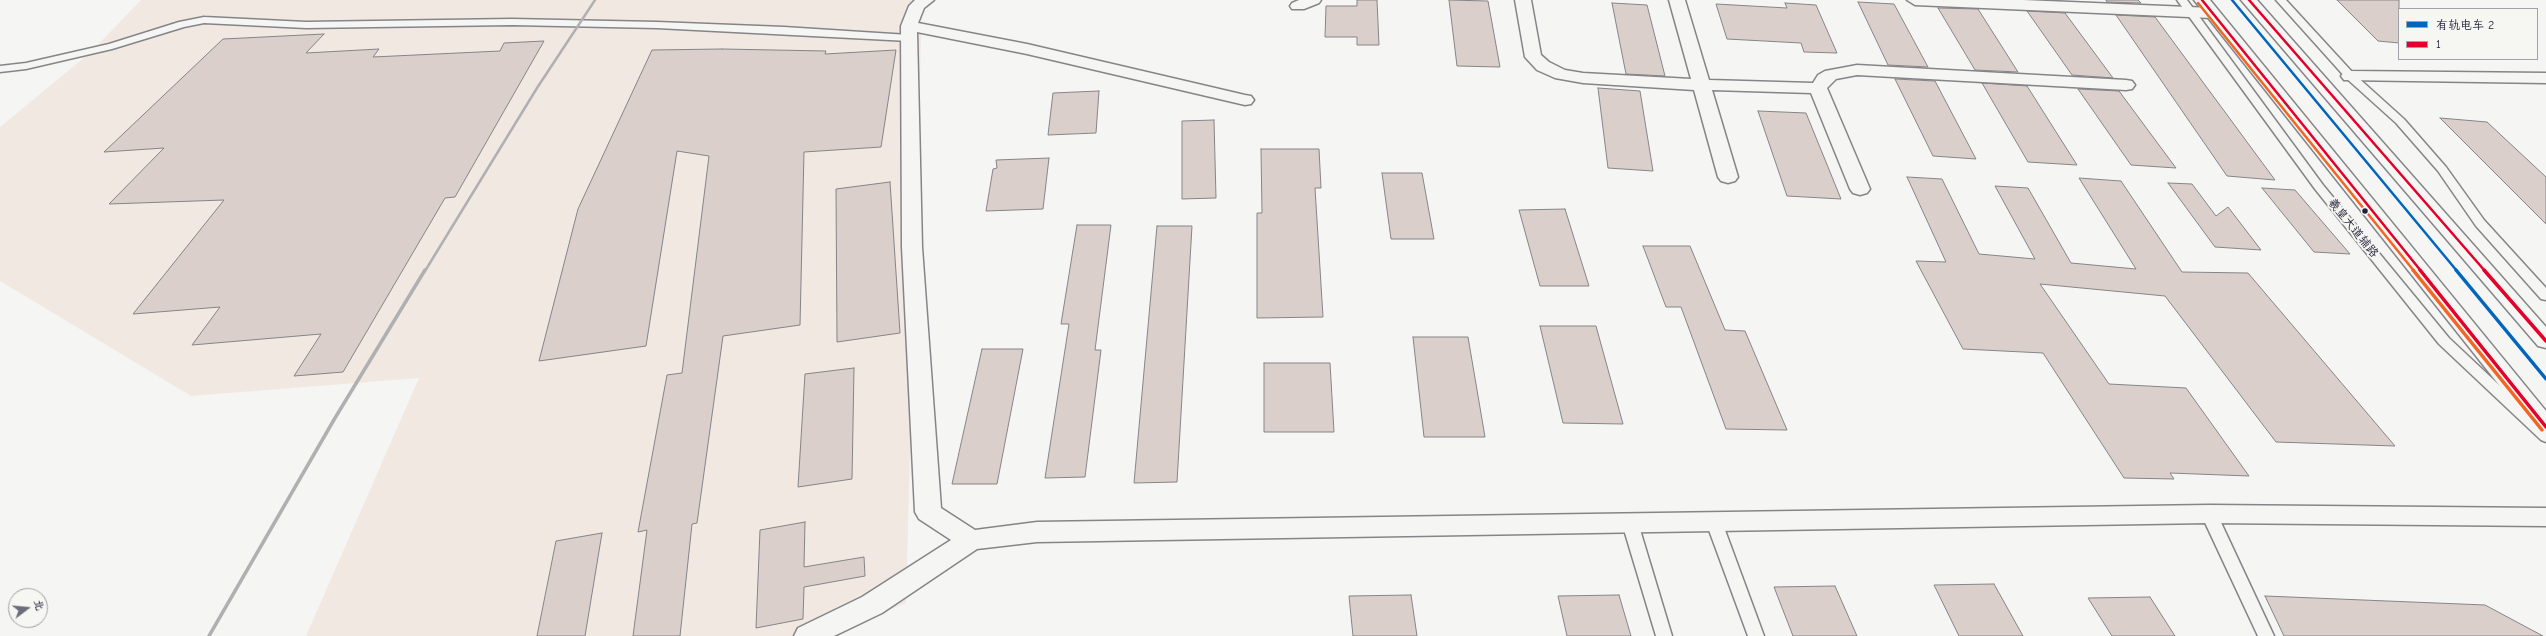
<!DOCTYPE html>
<html>
<head>
<meta charset="utf-8">
<style>
	body { margin:0 }
	#map { position:relative; width:2546px; height:636px; overflow:hidden; background:#f5f5f3; font-family:"Comic Neue","LXGW WenKai TC",sans-serif }
	canvas { display:block }
	.legend { position:absolute; left:2398px; top:8px; width:140px; height:52px; box-sizing:border-box; background:#f6f6f2; border:1px solid #a1a1a9; margin:0; padding:5px 7px; list-style:none; font-size:12px; color:#22223b }
	.legend li { display:flex; align-items:center; gap:8px; height:20px }
	.legend b { width:20px; border:1px solid #a1a1a9 }
	.north { position:absolute; left:8px; top:588px; width:40px; height:40px; box-sizing:border-box; background:#f6f6f2; border:1px solid #a1a1a9; border-radius:50%; rotate:74deg; font-size:11px; font-weight:700; line-height:16px; text-align:center; color:#22223b }
	.north::after { content:''; display:block; margin:auto; width:14px; height:18px; background:#6c6c7b; clip-path:polygon(50% 0,100% 100%,50% 72%,0 100%) }
</style>
</head>
<body>
<div id="map">
<canvas width="2546" height="636"></canvas>
<ul class="legend">
<li><b style="height:5px;background:#0065bd"></b>有轨电车 2</li>
<li><b style="height:5px;background:#e4002b"></b>1</li>
</ul>
<div class="north">北</div>
</div>
<script>
const g = document.querySelector('canvas').getContext('2d');
g.lineJoin = 'round';
function paint(path, color) { g.fillStyle = color; g.fill(path, 'evenodd'); }
const toPath = rows => new Path2D(rows.map(r => 'M' + r).join(''));
function strokePath(path, color, width, dash) { g.strokeStyle = color; g.lineWidth = width; g.lineCap = dash ? 'butt' : 'round'; g.setLineDash(dash || []); g.stroke(path); }
function label(font, color, halo, rows, align = 'center') {
  g.font = font + ' "Comic Neue","LXGW WenKai TC",sans-serif'; g.lineWidth = 4; g.setLineDash([]); g.textBaseline = 'middle'; g.strokeStyle = halo; g.fillStyle = color; for (const [text, x, y, turn = 0] of rows) {
    g.save(); g.translate(x, y); g.rotate((+turn || 0) * Math.PI / 180); g.textAlign = isNaN(turn) ? turn : align; if (halo) g.strokeText(text, 0, 0); g.fillText(text, 0, 0); g.restore();
  }
}
paint(toPath([
	[141,0,922,0,906,603,825,636,306,636,419,378,191,396,0,281,0,127,91,52]
]), '#f1e8e2');
const building = toPath([
	[1357,0,1377,0,1379,45,1357,45,1357,37,1325,37,1326,6,1357,6,1357,0],
	[1449,0,1488,1,1500,67,1457,66,1449,0],
	[2106,0,2138,0,2141,3,2107,2,2106,0],
	[2337,0,2399,0,2399,43,2378,41,2337,0],
	[1858,2,1894,4,1928,67,1888,65,1858,2],
	[1612,3,1647,5,1665,76,1626,74,1612,3],
	[1785,3,1816,5,1837,53,1804,52,1801,43,1727,39,1716,4,1787,8,1785,3],
	[1938,8,1978,9,2018,72,1975,70,1938,8],
	[2027,11,2065,13,2113,78,2072,75,2027,11],
	[2116,15,2155,17,2275,180,2227,176,2116,15],
	[324,34,306,53,379,49,373,57,500,51,504,43,544,41,455,197,445,198,343,372,294,376,321,334,192,345,220,307,133,314,224,200,109,204,164,148,104,152,223,39,324,34],
	[722,49,826,51,825,54,896,50,881,147,804,152,800,325,723,336,697,523,692,524,680,636,633,636,647,530,638,532,667,375,682,373,709,156,677,151,646,346,539,361,578,209,652,50,722,49],
	[1895,79,1935,81,1976,159,1933,156,1895,79],
	[1982,83,2027,86,2077,165,2028,162,1982,83],
	[1598,88,1640,91,1653,171,1608,168,1598,88],
	[2078,89,2119,91,2176,168,2131,165,2078,89],
	[1099,91,1096,133,1048,135,1053,93,1099,91],
	[1758,111,1806,113,1841,199,1787,196,1758,111],
	[2440,118,2487,122,2546,177,2546,224,2440,118],
	[1214,120,1216,198,1182,199,1182,121,1214,120],
	[1261,149,1319,149,1321,188,1315,188,1323,317,1257,318,1257,213,1262,213,1261,149],
	[1049,158,1043,209,986,211,993,169,997,168,996,160,1049,158],
	[1382,173,1422,173,1434,239,1391,239,1382,173],
	[1907,177,1942,179,1979,254,2035,259,1995,186,2028,188,2071,263,2136,269,2079,178,2121,181,2182,272,2248,273,2395,446,2276,442,2165,296,2040,284,2109,384,2186,388,2249,476,2170,473,2174,479,2124,478,2043,353,1963,349,1916,261,1946,262,1907,177],
	[890,182,900,333,837,342,836,189,890,182],
	[2168,183,2192,184,2216,216,2228,207,2261,250,2215,247,2168,183],
	[2262,188,2295,190,2350,254,2314,252,2262,188],
	[1565,209,1589,286,1540,286,1519,210,1565,209],
	[1077,225,1111,225,1095,350,1101,350,1085,477,1045,478,1069,324,1061,324,1077,225],
	[1157,226,1192,226,1177,482,1134,483,1157,226],
	[1643,246,1690,246,1725,330,1745,331,1787,430,1726,429,1681,307,1666,307,1643,246],
	[1540,326,1596,326,1623,424,1563,423,1540,326],
	[1413,337,1468,337,1485,437,1424,437,1413,337],
	[982,349,1023,349,997,484,952,484,982,349],
	[1264,363,1330,363,1334,432,1264,432,1264,363],
	[854,368,852,479,798,487,805,374,854,368],
	[805,522,804,567,864,557,865,576,804,587,803,619,756,628,760,530,805,522],
	[602,533,585,636,537,636,556,541,602,533],
	[1994,584,2023,636,1959,636,1934,585,1994,584],
	[1835,586,1857,636,1793,636,1774,587,1835,586],
	[1411,595,1417,636,1353,636,1349,596,1411,595],
	[1619,595,1631,636,1567,636,1558,596,1619,595],
	[2265,596,2485,605,2543,636,2284,636,2265,596],
	[2150,597,2175,636,2112,636,2088,598,2150,597]
]);
paint(building, '#dacfca');
strokePath(building, '#858589', 1);
const service = toPath([
	[2177,0,2187,0,2323,185,2449,338,2546,429,2546,442,2541,440,2439,344,2315,189,2177,0],
	[2276,0,2286,0,2354,74,2404,119,2446,167,2484,220,2546,288,2546,300,2541,299,2476,226,2438,171,2396,123,2346,78,2276,0],
	[204,17,306,22,512,19,657,22,784,27,909,35,914,38,909,41,657,28,512,25,306,28,204,23,184,27,112,49,26,69,0,72,0,66,26,63,109,44,179,22,204,17],
	[2209,508,2214,510,2217,514,2274,636,2258,636,2201,514,2204,510,2209,508],
	[1714,516,1719,518,1722,522,1764,636,1748,636,1706,522,1709,518,1714,516],
	[1630,517,1635,519,1638,523,1672,636,1656,636,1622,523,1625,519,1630,517]
]);
const minor = toPath([
	[915,0,934,0,924,8,918,23,1027,44,1245,95,1251,96,1254,100,1251,104,1245,105,1027,54,917,32,922,247,941,508,975,530,1037,522,2209,505,2546,508,2546,526,2209,523,1037,542,977,549,882,613,834,636,794,636,798,628,862,597,951,540,919,519,915,512,902,247,901,26,909,6,915,0],
	[1299,0,1321,0,1319,3,1304,9,1292,9,1290,6,1292,3,1299,0],
	[1515,0,1531,0,1541,55,1549,62,1565,70,1583,73,1691,79,1669,0,1685,0,1709,80,1813,83,1818,75,1825,71,1857,65,2126,80,2132,81,2135,85,2132,89,2126,90,1857,75,1836,79,1827,88,1870,189,1867,193,1860,195,1853,193,1850,189,1811,93,1712,90,1738,177,1735,181,1728,183,1721,181,1718,177,1694,90,1583,83,1555,78,1537,70,1525,57,1515,0],
	[1907,0,2023,0,2212,8,2220,13,2212,18,1915,5,1907,0],
	[2350,71,2546,73,2546,83,2344,80,2341,76,2344,72,2350,71]
]);
const primary = toPath([
	[2194,0,2210,0,2546,411,2546,435,2537,433,2194,0],
	[2241,0,2257,0,2546,327,2546,348,2538,346,2241,0]
]);
strokePath(service, '#858589', 3);
strokePath(minor, '#858589', 3);
strokePath(primary, '#858589', 3);
paint(service, '#f5f5f3');
paint(minor, '#f5f5f3');
paint(primary, '#f5f5f3');
strokePath(toPath([
	[425,271,537,88,595,0]
]), '#b0b0b2', 2.5);
strokePath(toPath([
	[209,636,335,418,425,270]
]), '#b0b0b2', 3.5);
strokePath(toPath([
	[2202,0,2421,271],
	[2249,0,2485,271]
]), '#e4002b', 2.5);
strokePath(toPath([
	[2420,270,2546,427],
	[2484,270,2546,341]
]), '#e4002b', 3.5);
strokePath(toPath([
	[2198,3,2414,271]
]), '#f26522', 2.5);
strokePath(toPath([
	[2413,270,2542,430]
]), '#f26522', 3.5);
strokePath(toPath([
	[2232,0,2457,271]
]), '#0065bd', 2.5);
strokePath(toPath([
	[2456,270,2546,379]
]), '#0065bd', 3.5);
for (const [x, y, r, color] of [
	[2365,211,3.5,"#22223b"]
]) { const dot = new Path2D(); dot.arc(x, y, r, 0, 2 * Math.PI); g.fillStyle = color; g.fill(dot); strokePath(dot, '#f6f6f2', 1.5); }
label('12px', '#22223b', '#f6f6f2', [
	["羲皇大道辅路",2353,228,51]
]);
</script>
</body>
</html>
